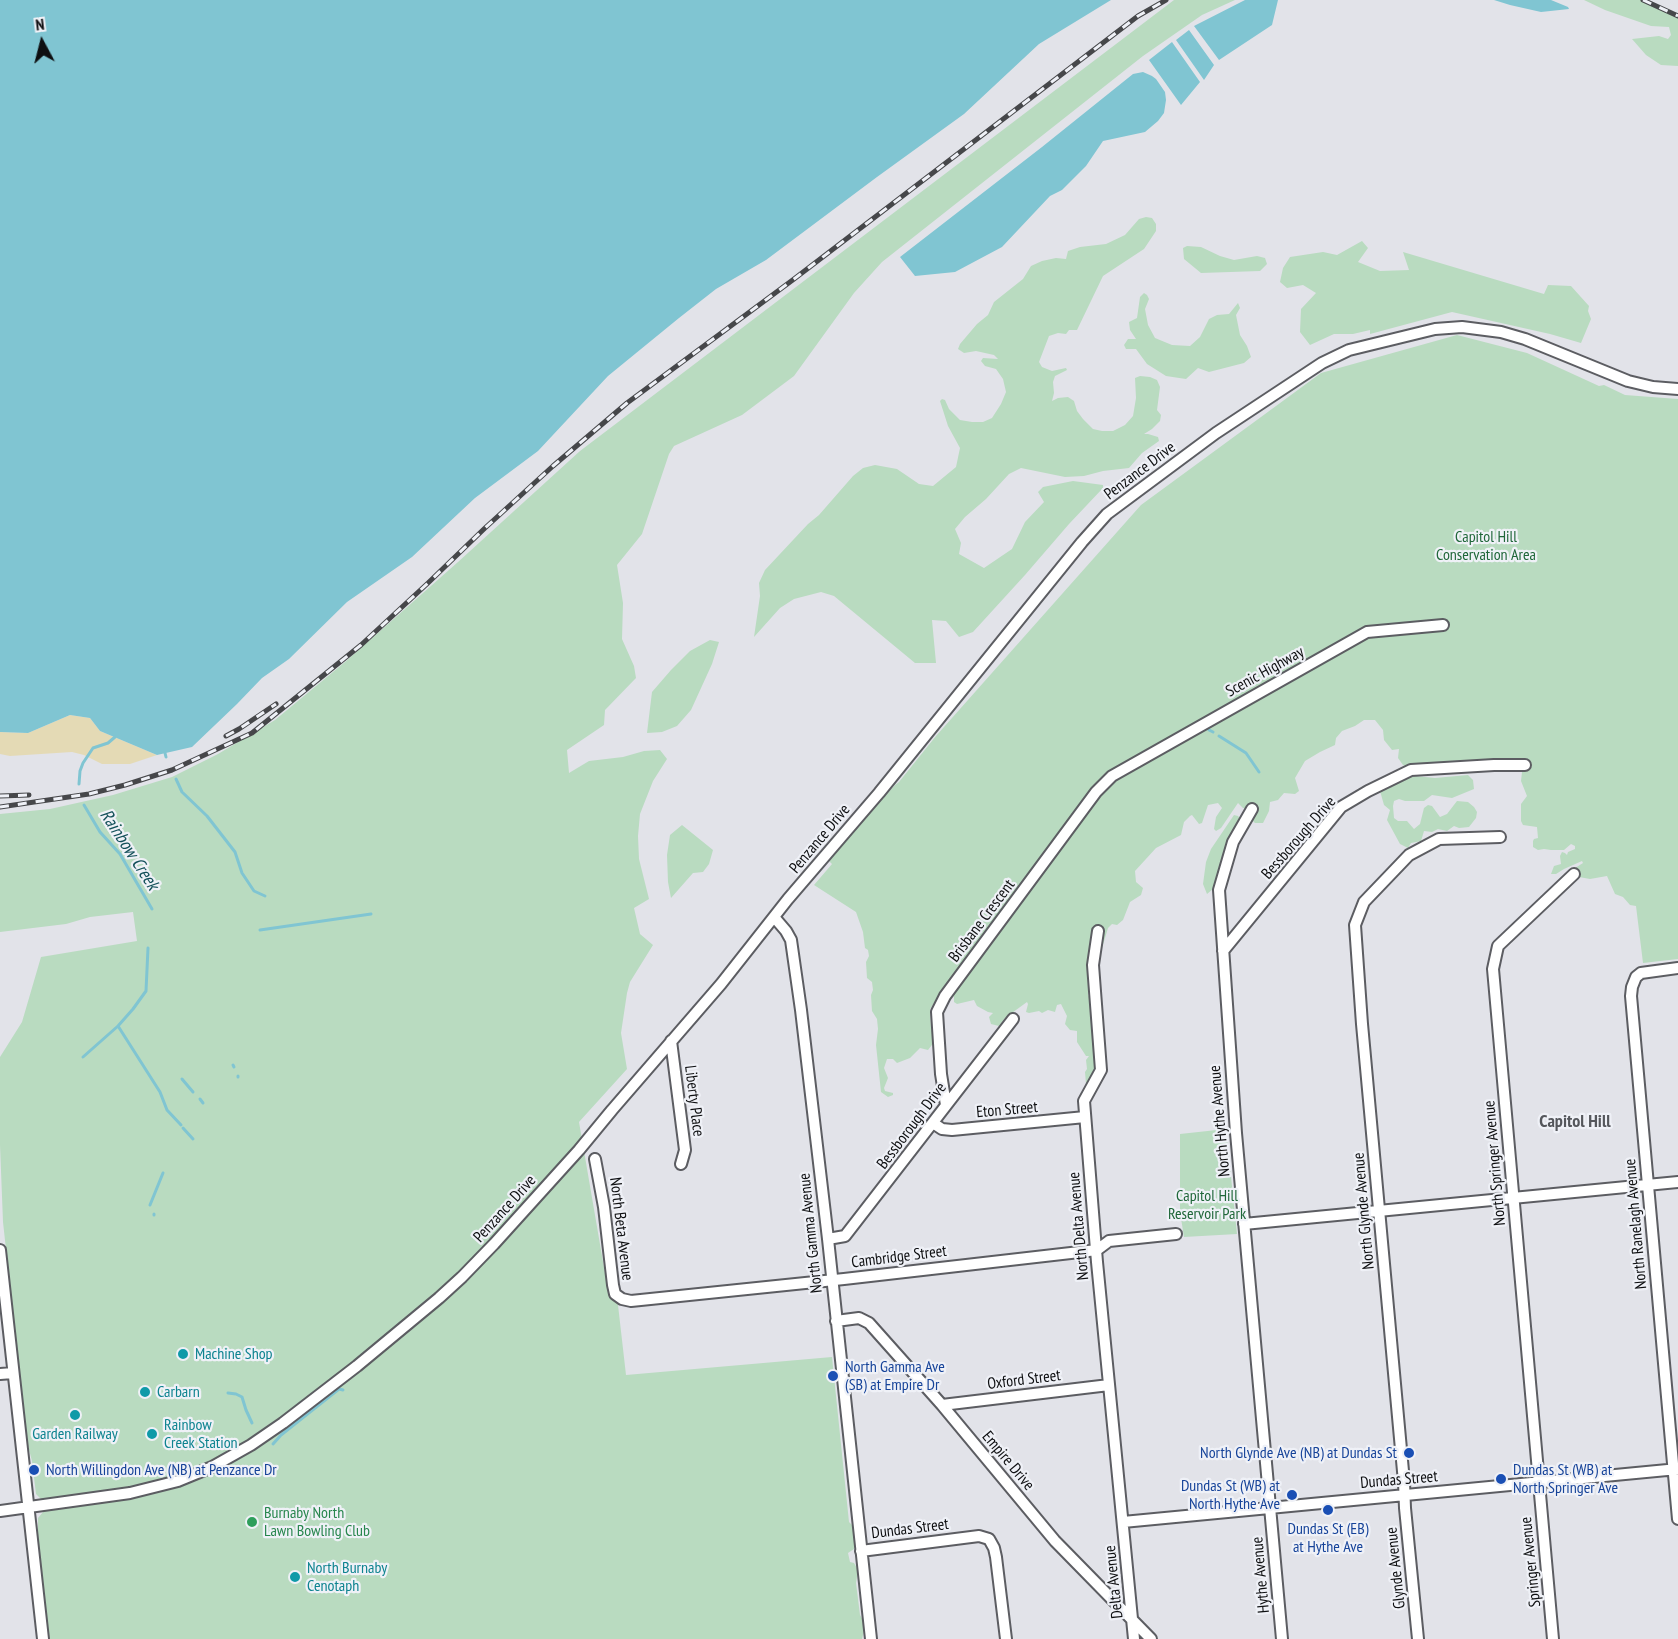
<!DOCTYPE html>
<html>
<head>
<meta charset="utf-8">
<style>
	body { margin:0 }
	#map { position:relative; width:1678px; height:1639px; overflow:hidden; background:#e2e3e9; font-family:"PT Sans Narrow",sans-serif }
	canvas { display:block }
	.north { position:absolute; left:12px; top:12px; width:60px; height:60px; -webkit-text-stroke:4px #eff1f7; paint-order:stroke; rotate:353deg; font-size:16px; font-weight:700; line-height:24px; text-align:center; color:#0e0f11 }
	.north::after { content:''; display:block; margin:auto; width:21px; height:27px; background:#0e0f11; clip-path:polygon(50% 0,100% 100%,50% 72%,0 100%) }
</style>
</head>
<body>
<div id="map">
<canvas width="1678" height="1639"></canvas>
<div class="north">N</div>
</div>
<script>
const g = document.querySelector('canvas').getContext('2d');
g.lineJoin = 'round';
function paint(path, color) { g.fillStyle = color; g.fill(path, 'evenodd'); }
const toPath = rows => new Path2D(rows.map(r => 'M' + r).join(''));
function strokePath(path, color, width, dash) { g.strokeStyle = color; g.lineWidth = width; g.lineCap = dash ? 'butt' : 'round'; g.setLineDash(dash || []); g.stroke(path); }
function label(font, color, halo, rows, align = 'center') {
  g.font = font + ' "PT Sans Narrow",sans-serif'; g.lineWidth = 4.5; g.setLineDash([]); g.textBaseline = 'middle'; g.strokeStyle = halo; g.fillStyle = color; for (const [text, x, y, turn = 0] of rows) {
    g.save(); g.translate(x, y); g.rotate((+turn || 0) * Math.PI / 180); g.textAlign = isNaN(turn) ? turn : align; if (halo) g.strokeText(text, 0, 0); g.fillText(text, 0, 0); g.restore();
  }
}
paint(toPath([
	[1174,0,1235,0,1202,15,1143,56,882,262,854,293,794,376,742,415,674,446,669,454,642,534,617,565,623,603,622,639,634,666,636,678,605,710,604,725,567,750,569,773,589,761,623,757,644,751,660,750,667,759,653,781,640,814,638,836,639,859,649,899,634,908,640,934,653,945,630,982,627,993,621,1033,627,1069,579,1122,607,1285,618,1305,626,1375,832,1357,849,1522,853,1526,855,1544,854,1549,848,1553,850,1562,854,1563,858,1570,856,1583,860,1615,863,1620,864,1631,862,1639,48,1639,38,1544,38,1518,43,1512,54,1508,47,1500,41,1499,36,1494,32,1461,27,1442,3,1222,0,1145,0,1057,22,1022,41,957,137,941,133,912,90,917,66,924,0,932,0,814,50,809,113,795,172,777,218,754,275,720,345,662,458,562,580,451],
	[1584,0,1643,0,1678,16,1678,66,1661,65,1646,55,1632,39,1659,36,1668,39,1671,35,1669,27,1651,26,1605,10],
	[1146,217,1152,218,1156,224,1156,231,1144,249,1103,276,1077,330,1069,330,1066,334,1058,333,1049,336,1039,362,1042,367,1052,371,1066,368,1067,370,1055,376,1053,382,1054,393,1052,401,1058,398,1068,397,1074,401,1077,411,1083,419,1093,429,1102,431,1113,431,1125,425,1133,416,1136,398,1135,378,1140,376,1150,377,1157,380,1160,387,1157,410,1161,415,1160,421,1152,429,1144,434,1148,434,1158,437,1159,441,1142,453,1129,468,1103,471,1084,476,1065,477,1021,468,1009,474,986,499,965,517,955,529,961,543,959,554,984,568,1012,549,1025,522,1044,502,1038,492,1043,487,1073,481,1103,485,1103,488,1069,524,1025,575,973,632,959,637,946,621,932,620,936,663,915,663,834,596,821,592,794,599,780,608,754,637,760,596,759,583,765,570,808,524,819,515,853,476,863,468,875,465,897,469,919,484,933,486,956,467,960,448,948,426,940,401,942,399,945,400,949,409,960,420,972,422,983,422,992,418,1001,404,1006,392,1003,379,996,369,985,366,981,361,983,358,998,359,994,355,976,351,964,353,958,349,960,344,977,324,988,315,994,302,1023,279,1031,266,1042,261,1056,258,1066,259,1068,251,1080,247,1106,244,1125,235,1139,219],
	[1362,241,1368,248,1358,262,1380,271,1409,270,1403,252,1544,294,1548,285,1571,286,1589,306,1588,311,1591,319,1581,343,1550,334,1452,312,1370,334,1370,330,1353,334,1334,334,1310,345,1300,332,1301,309,1316,293,1303,285,1287,288,1280,282,1283,268,1290,257,1323,252,1337,255],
	[1187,246,1201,247,1220,256,1234,260,1257,256,1265,258,1267,264,1260,271,1201,273,1184,259,1183,248],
	[1144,293,1147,295,1149,299,1145,309,1148,325,1155,338,1172,345,1190,346,1200,337,1209,319,1217,315,1229,314,1238,303,1240,308,1236,315,1240,335,1247,346,1251,357,1244,363,1209,372,1198,368,1186,379,1166,376,1147,364,1136,349,1126,349,1124,345,1128,339,1136,339,1130,330,1129,322,1137,318,1140,297],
	[1457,335,1527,353,1599,386,1604,385,1625,395,1678,399,1678,959,1643,963,1636,906,1630,905,1623,897,1615,894,1607,876,1590,879,1579,877,1573,871,1575,868,1583,863,1582,861,1564,869,1556,874,1551,874,1554,866,1561,864,1560,856,1562,852,1565,853,1567,855,1568,852,1575,849,1575,846,1571,844,1564,850,1551,850,1544,849,1538,850,1533,847,1533,841,1534,839,1538,838,1537,827,1523,825,1521,821,1521,804,1527,796,1521,781,1522,772,1529,762,1526,760,1517,763,1495,760,1447,761,1441,763,1411,768,1403,765,1398,758,1399,749,1392,750,1384,740,1383,730,1375,720,1364,720,1355,726,1342,731,1336,738,1335,745,1320,752,1305,761,1295,778,1299,791,1295,794,1284,793,1278,800,1270,802,1269,811,1263,823,1255,823,1252,820,1256,810,1243,808,1238,803,1221,828,1216,831,1214,829,1216,817,1222,808,1218,803,1208,805,1202,823,1199,824,1192,815,1190,816,1184,822,1181,835,1156,848,1135,871,1136,882,1143,888,1141,895,1130,902,1123,920,1117,925,1112,924,1108,928,1102,948,1088,972,1091,983,1088,995,1091,1000,1091,1015,1100,1069,1090,1086,1086,1084,1085,1072,1087,1069,1086,1060,1089,1056,1086,1056,1077,1042,1077,1031,1070,1030,1065,1024,1067,1016,1061,1004,1057,1005,1055,1012,1048,1010,1042,1013,1039,1011,1029,1013,1026,1012,1028,1004,1027,1002,1005,1018,999,1026,991,1024,989,1017,993,1013,988,1012,977,1006,974,1000,957,1004,954,1002,954,997,952,994,961,969,948,982,930,1009,931,1028,935,1041,928,1050,920,1048,910,1058,897,1063,893,1059,887,1059,884,1068,888,1078,884,1088,885,1091,893,1093,893,1095,888,1097,881,1092,876,1045,878,1029,877,1019,872,1011,871,995,873,990,872,982,867,978,866,962,869,956,868,950,865,948,863,932,856,912,814,885,832,864,829,861,829,858,839,847,851,828,874,808,895,785,899,782,936,736,1141,505,1321,373],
	[710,640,719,642,712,664,691,710,677,726,662,732,647,733,652,692,671,670,690,651],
	[1468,775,1473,780,1474,789,1452,798,1432,795,1424,801,1405,801,1399,799,1394,801,1393,806,1394,818,1398,821,1407,821,1414,829,1420,824,1424,808,1428,805,1432,806,1440,817,1447,814,1457,801,1468,802,1474,807,1477,812,1476,818,1469,827,1459,828,1454,826,1447,831,1438,829,1432,832,1424,831,1421,841,1411,843,1408,848,1400,844,1387,820,1390,810,1384,805,1380,791,1383,786,1415,776,1435,778],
	[1234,815,1238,816,1242,821,1219,884,1207,894,1203,884,1206,862,1211,849],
	[682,825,713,850,709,864,703,872,693,873,671,898,668,882,667,855,670,835],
	[1226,1129,1237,1234,1184,1237,1180,1212,1180,1134]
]), '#b9dbc0');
paint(toPath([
	[70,715,90,718,100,731,157,755,130,764,102,764,84,755,72,752,10,756,0,754,0,732,28,733]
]), '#e4dab5');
paint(toPath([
	[0,0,1111,0,1039,44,964,114,877,177,766,260,716,289,679,318,608,376,538,451,475,498,412,557,347,602,289,659,262,678,237,704,192,747,157,755,100,731,90,718,70,715,28,733,0,732],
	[1245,0,1278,0,1272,25,1219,60,1194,26],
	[1494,0,1551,0,1568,7,1569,9,1541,12,1510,5],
	[1189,30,1214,65,1204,80,1176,40],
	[1172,42,1200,82,1181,105,1149,60],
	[1143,72,1152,76,1156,79,1165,92,1166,100,1164,113,1158,121,1145,132,1103,141,1086,166,1062,190,1050,196,1002,247,955,272,915,276,900,257,1042,147,1133,74]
]), '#80c5d2');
strokePath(toPath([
	[1209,730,1213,732],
	[1219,736,1246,753,1259,772],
	[165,753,166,757],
	[176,779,182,792,207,816,235,852,242,873,254,891,265,896],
	[79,784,80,771,83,763,93,748,108,743,115,737],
	[84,805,100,832,120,854,152,909],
	[260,930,371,914],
	[148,948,146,991,133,1009,118,1026,160,1092,167,1110,181,1125],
	[83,1057,118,1026],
	[233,1065,234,1067],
	[238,1076,238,1077],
	[182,1079,193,1092],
	[200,1099,203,1103],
	[183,1128,193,1139],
	[150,1205,163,1173],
	[154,1214,154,1215],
	[228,1393,236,1394,242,1397,246,1410,252,1423],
	[273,1444,281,1435,339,1389,343,1390]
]), '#80c5d2', 3);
const minor = toPath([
	[1252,809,1233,842,1219,890,1236,1133,1282,1639],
	[774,917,786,931,791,940,801,1010,828,1239,871,1639],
	[1098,931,1093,965,1101,1070,1084,1101,1097,1262,1134,1639],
	[1223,951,1341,807,1368,791,1411,770,1494,765,1525,765],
	[1678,968,1641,973,1636,977,1632,987,1631,996,1678,1519],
	[671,1041,685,1150,681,1164],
	[946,1105,941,1074,937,1012,945,996,1096,792,1112,776,1367,632,1443,625],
	[933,1123,942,1129,952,1130,1085,1117],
	[595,1159,604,1207,613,1285,615,1294,622,1299,631,1301,844,1279,1097,1250,1109,1241,1176,1234],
	[1244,1224,1678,1182],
	[828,1239,845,1236,1013,1019],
	[0,1250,43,1639],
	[836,1321,859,1318,869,1323,942,1405,1055,1541,1151,1639],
	[0,1374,13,1373],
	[942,1405,1109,1385],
	[0,1511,130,1493,178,1481,212,1467,251,1445,283,1423,357,1366,439,1298,462,1277,494,1244,579,1150,612,1110,721,984,788,899,879,793,1082,542,1107,514,1216,433,1322,363,1349,350,1435,329,1462,327,1501,332,1525,339,1628,381,1653,387,1678,389],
	[1123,1522,1678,1469],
	[861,1551,979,1536,989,1539,994,1548,996,1557,1006,1639],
	[1418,1639,1405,1508,1404,1482,1362,1024,1355,925,1364,902,1409,855,1439,839,1500,837],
	[1553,1639,1493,969,1498,946,1574,874]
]);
strokePath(minor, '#5c5d62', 14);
strokePath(minor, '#fff', 10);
const rail = toPath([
	[1643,0,1678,16],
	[226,736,239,729,276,704],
	[0,796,29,795],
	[0,807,89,794,125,785,172,770,252,733,361,645,428,583,485,528,553,466,627,403,794,279,1138,16,1166,0]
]);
strokePath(rail, '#46474a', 5);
strokePath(rail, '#eff1f7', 3, [9]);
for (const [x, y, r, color] of [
	[183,1354,6,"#0f9aa8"],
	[833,1376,6,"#1a4fb4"],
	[145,1392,6,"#0f9aa8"],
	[75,1415,6,"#0f9aa8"],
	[152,1434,6,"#0f9aa8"],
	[1409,1453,6,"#1a4fb4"],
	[34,1470,6,"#1a4fb4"],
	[1501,1479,6,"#1a4fb4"],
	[1292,1495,6,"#1a4fb4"],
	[1328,1510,6,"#1a4fb4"],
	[252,1522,6,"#2e9e5b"],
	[295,1577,6,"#0f9aa8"]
]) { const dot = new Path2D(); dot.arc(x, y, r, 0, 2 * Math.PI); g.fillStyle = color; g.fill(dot); strokePath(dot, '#eff1f7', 2); }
label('16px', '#0e0f11', '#eff1f7', [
	["Penzance Drive",1140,471,-37],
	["Scenic Highway",1265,672,-29],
	["Bessborough Drive",1299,838,-49],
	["Penzance Drive",820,839,-50],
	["Brisbane Crescent",982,921,-53],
	["Liberty Place",694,1101,83],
	["Eton Street",1007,1110,-5],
	["North Hythe Avenue",1220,1121,-95],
	["Bessborough Drive",912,1126,-53],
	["North Springer Avenue",1495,1163,-95],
	["Penzance Drive",505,1209,-48],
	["North Glynde Avenue",1364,1211,-95],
	["North Ranelagh Avenue",1636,1224,-95],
	["North Delta Avenue",1079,1226,-95],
	["North Beta Avenue",621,1229,83],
	["North Gamma Avenue",811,1233,-96],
	["Cambridge Street",899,1257,-7],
	["Oxford Street",1024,1380,-7],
	["Empire Drive",1008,1461,50],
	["Dundas Street",1399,1480,-5],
	["Dundas Street",910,1529,-7],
	["Springer Avenue",1531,1562,-96],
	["Glynde Avenue",1396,1568,-96],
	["Hythe Avenue",1261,1575,-95],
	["Delta Avenue",1114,1582,-96]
]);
label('16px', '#1f6739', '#eff1f7', [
	["Capitol Hill",1486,537],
	["Conservation Area",1486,555],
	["Capitol Hill",1207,1196],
	["Reservoir Park",1207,1214]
]);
label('16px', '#0d838f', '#eff1f7', [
	["Machine Shop",195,1354],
	["Carbarn",157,1392],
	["Rainbow",164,1425],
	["Creek Station",164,1443],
	["Garden Railway",75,1434,"center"],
	["North Burnaby",307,1568],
	["Cenotaph",307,1586]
], 'left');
label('16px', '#164399', '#eff1f7', [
	["North Gamma Ave",845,1367],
	["(SB) at Empire Dr",845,1385],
	["North Glynde Ave (NB) at Dundas St",1397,1453,"right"],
	["North Willingdon Ave (NB) at Penzance Dr",46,1470],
	["Dundas St (WB) at",1513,1470],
	["North Springer Ave",1513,1488],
	["Dundas St (WB) at",1280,1486,"right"],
	["North Hythe Ave",1280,1504,"right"],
	["Dundas St (EB)",1328,1529,"center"],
	["at Hythe Ave",1328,1547,"center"]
], 'left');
label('16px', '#27864d', '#eff1f7', [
	["Burnaby North",264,1513],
	["Lawn Bowling Club",264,1531]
], 'left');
label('italic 18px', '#14515a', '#eff1f7', [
	["Rainbow Creek",129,850,57]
]);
label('bold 18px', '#55575c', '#eff1f7', [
	["Capitol Hill",1575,1122]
]);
</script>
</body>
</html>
